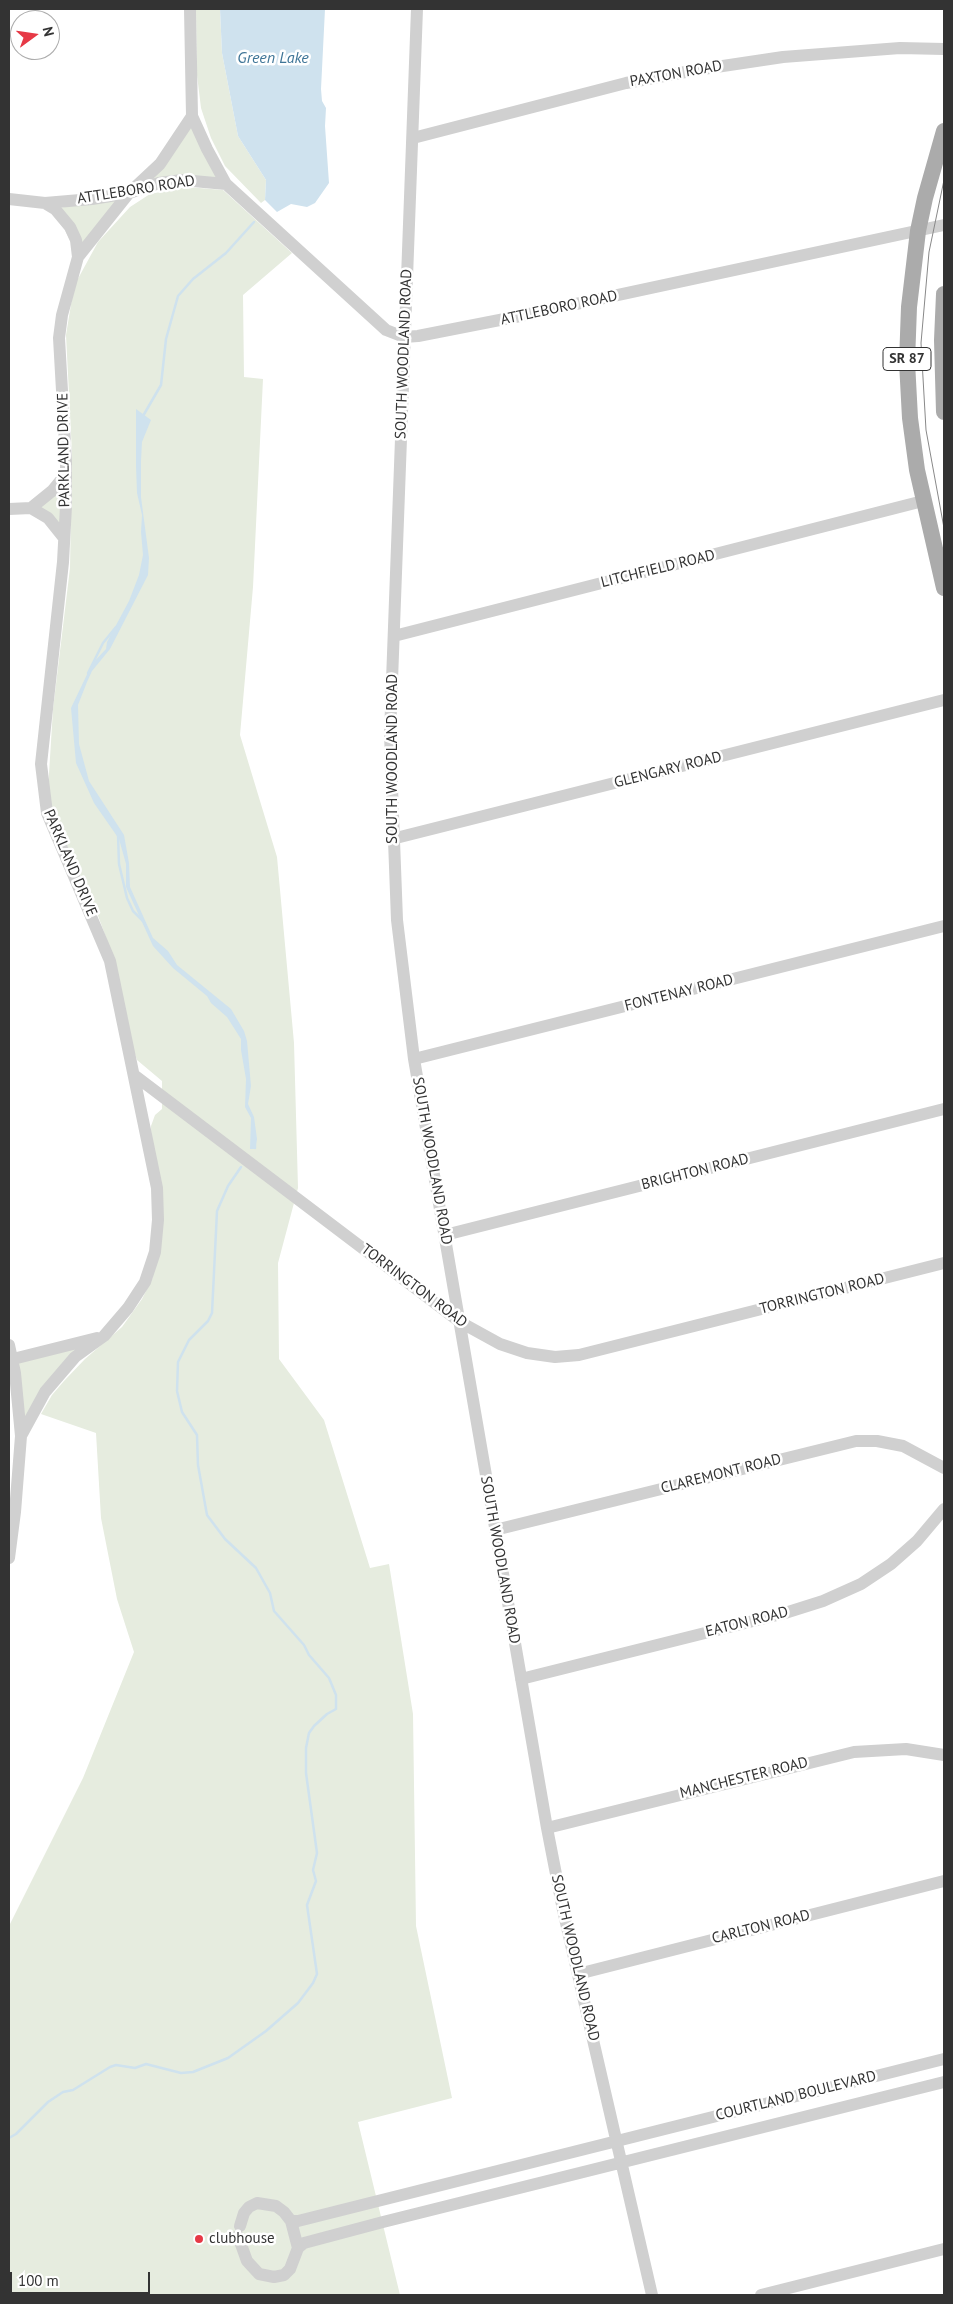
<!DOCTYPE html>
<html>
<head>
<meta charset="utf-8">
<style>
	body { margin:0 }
	#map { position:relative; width:953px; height:2304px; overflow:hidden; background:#fff; font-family:"PT Sans",sans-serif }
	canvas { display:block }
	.frame { position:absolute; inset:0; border:10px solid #333; pointer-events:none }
	.north { position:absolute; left:10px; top:10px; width:50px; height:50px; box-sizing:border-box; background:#fff; border:1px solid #adadad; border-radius:50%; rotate:76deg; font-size:14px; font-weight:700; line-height:20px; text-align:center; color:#333 }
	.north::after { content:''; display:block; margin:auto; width:18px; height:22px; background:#e63946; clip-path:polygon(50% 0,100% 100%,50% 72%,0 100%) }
	.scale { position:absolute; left:10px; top:2272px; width:140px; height:22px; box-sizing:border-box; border:2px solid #333; border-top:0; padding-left:6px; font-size:15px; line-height:18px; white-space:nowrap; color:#333; -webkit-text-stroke:4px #fff; paint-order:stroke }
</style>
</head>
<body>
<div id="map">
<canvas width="953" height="2304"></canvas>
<div class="frame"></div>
<div class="north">N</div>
<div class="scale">100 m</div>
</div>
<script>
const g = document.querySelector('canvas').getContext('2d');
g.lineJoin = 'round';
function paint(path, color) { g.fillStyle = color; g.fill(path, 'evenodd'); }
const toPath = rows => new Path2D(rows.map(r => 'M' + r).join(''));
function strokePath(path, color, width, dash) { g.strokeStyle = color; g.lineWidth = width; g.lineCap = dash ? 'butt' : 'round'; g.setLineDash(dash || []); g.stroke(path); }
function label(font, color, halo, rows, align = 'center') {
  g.font = font + ' "PT Sans",sans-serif'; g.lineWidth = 5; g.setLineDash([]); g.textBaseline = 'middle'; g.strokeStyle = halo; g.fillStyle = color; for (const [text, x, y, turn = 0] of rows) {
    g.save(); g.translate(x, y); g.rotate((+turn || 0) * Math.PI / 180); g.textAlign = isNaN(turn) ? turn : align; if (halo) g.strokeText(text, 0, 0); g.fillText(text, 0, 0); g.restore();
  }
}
paint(toPath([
	[196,9,220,9,222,53,238,136,266,180,265,200,261,203,225,166,211,138,201,108,197,75],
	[192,116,226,184,202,180,129,193,78,257,55,209,129,193],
	[187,187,223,190,292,253,243,295,244,377,263,379,253,587,240,735,277,857,294,1043,298,1188,278,1263,279,1359,324,1420,370,1568,389,1564,413,1714,416,1926,452,2098,358,2122,400,2295,9,2295,9,1926,83,1778,134,1652,117,1599,101,1518,96,1433,41,1414,52,1395,64,1381,85,1359,122,1327,142,1299,153,1277,151,1126,155,1115,162,1109,162,1081,137,1060,134,1051,115,962,97,913,54,816,48,790,53,709,70,568,72,453,66,335,74,286,98,242,130,207,150,194],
	[60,482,64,538,31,508],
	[104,1336,75,1357,21,1436,12,1360]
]), '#e6ecdf');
paint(toPath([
	[220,9,325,9,321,89,322,101,326,108,325,126,329,183,315,203,307,207,291,204,277,212,265,200,266,180,238,136,222,53],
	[136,409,151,420,142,442,141,461,141,497,149,558,148,575,110,649,92,671,87,682,78,705,79,744,89,781,124,835,129,863,130,887,153,938,168,951,177,965,231,1009,244,1031,247,1041,251,1086,248,1104,254,1117,257,1139,255,1149,250,1149,251,1118,245,1107,246,1079,241,1050,241,1039,227,1017,211,1003,207,996,173,968,153,946,126,887,126,864,119,839,94,803,76,763,71,708,92,664,106,649,107,642,129,601,139,575,143,555,141,532,142,515,137,493,136,466]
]), '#cfe2ee');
strokePath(toPath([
	[143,416,161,385,166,339,178,296,193,279,226,253,254,222],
	[88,673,103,643,116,627],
	[118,835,119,864,127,898,133,911,143,921],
	[255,1140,255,1148],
	[9,2138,16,2134,48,2102,63,2092,73,2090,110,2067,116,2065,135,2068,146,2064,181,2073,193,2072,228,2058,266,2031,298,2003,313,1983,317,1974,307,1905,316,1881,313,1870,317,1853,306,1773,306,1748,309,1733,314,1726,327,1714,336,1709,336,1695,329,1678,309,1655,304,1645,274,1611,270,1593,256,1568,225,1539,207,1515,198,1465,197,1435,182,1412,177,1391,178,1362,189,1340,208,1321,212,1313,217,1211,228,1186,241,1167]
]), '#cfe2ee', 2.5);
strokePath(toPath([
	[417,9,390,734,397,920,414,1059,547,1828,563,1910,652,2295],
	[192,116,207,149,226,184],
	[413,138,626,83,696,70,783,57,900,48,944,49],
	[9,199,45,203,92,199,129,193,159,183,182,180,226,184,386,330,404,337,418,336,520,316,944,225],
	[45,203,55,209,70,227,76,240,78,257],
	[31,508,52,491,66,474],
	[9,509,31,508,48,518,64,538],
	[394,636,923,501],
	[392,839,944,700],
	[414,1059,944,926],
	[134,1075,460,1322,500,1344,527,1353,555,1357,579,1355,944,1263],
	[445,1235,944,1109],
	[9,1345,15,1373,21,1436],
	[9,1360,97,1338],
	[495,1530,856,1441,877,1441,903,1446,944,1468],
	[9,1558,15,1512,21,1436,45,1392,75,1357,104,1336,128,1308,145,1282,155,1252,158,1220,157,1188,110,961,47,813,41,764,63,562,66,506,66,461,59,338,62,315,78,257,129,193,160,164,192,116,190,9],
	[521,1679,785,1613,823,1601,861,1584,891,1564,917,1541,944,1509],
	[547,1828,854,1752,906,1749,944,1755],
	[578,1974,944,1881],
	[291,2221,298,2221,944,2059],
	[238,2236,247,2261,259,2274,274,2277,284,2275,290,2269,298,2248,291,2221,284,2212,276,2206,257,2203,249,2207,244,2213,240,2226],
	[298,2248,304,2243,383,2222,944,2082],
	[761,2295,944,2249]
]), '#d0d0d0', 12);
strokePath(toPath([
	[944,131,925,198,918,231,909,307,907,362,910,418,917,470,944,588],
	[944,294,942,340,944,412]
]), '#ababab', 16);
strokePath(toPath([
	[944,180,929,252,921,343,926,430,944,528]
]), '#888', 1);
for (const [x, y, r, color] of [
	[199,2239,5,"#e63946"]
]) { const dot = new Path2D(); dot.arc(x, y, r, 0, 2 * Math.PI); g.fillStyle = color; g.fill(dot); strokePath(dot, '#fff', 2); }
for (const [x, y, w] of [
	[907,359,48]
]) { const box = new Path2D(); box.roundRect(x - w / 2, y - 11.5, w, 23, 4); g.fillStyle = '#fff'; g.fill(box); strokePath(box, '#333', 1); }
label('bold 14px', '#333', null, [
	["SR 87",907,359]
]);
label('15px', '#333', '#fff', [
	["PAXTON ROAD",676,74,-10],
	["ATTLEBORO ROAD",136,190,-9],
	["ATTLEBORO ROAD",559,308,-12],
	["SOUTH WOODLAND ROAD",404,354,-88],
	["PARKLAND DRIVE",64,450,-91],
	["LITCHFIELD ROAD",658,569,-14],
	["SOUTH WOODLAND ROAD",393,759,-90],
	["GLENGARY ROAD",668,770,-14],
	["PARKLAND DRIVE",70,863,67],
	["FONTENAY ROAD",679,993,-14],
	["SOUTH WOODLAND ROAD",432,1161,80],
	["BRIGHTON ROAD",695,1172,-14],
	["TORRINGTON ROAD",414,1286,37],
	["TORRINGTON ROAD",822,1294,-14],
	["CLAREMONT ROAD",721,1474,-14],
	["SOUTH WOODLAND ROAD",500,1560,80],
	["EATON ROAD",747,1622,-14],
	["MANCHESTER ROAD",744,1778,-14],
	["CARLTON ROAD",761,1927,-14],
	["SOUTH WOODLAND ROAD",575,1958,77],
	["COURTLAND BOULEVARD",796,2096,-14]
]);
label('15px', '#333', '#fff', [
	["clubhouse",209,2239]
], 'left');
label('italic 16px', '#3f7597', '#fff', [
	["Green Lake",273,58]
]);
</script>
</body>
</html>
